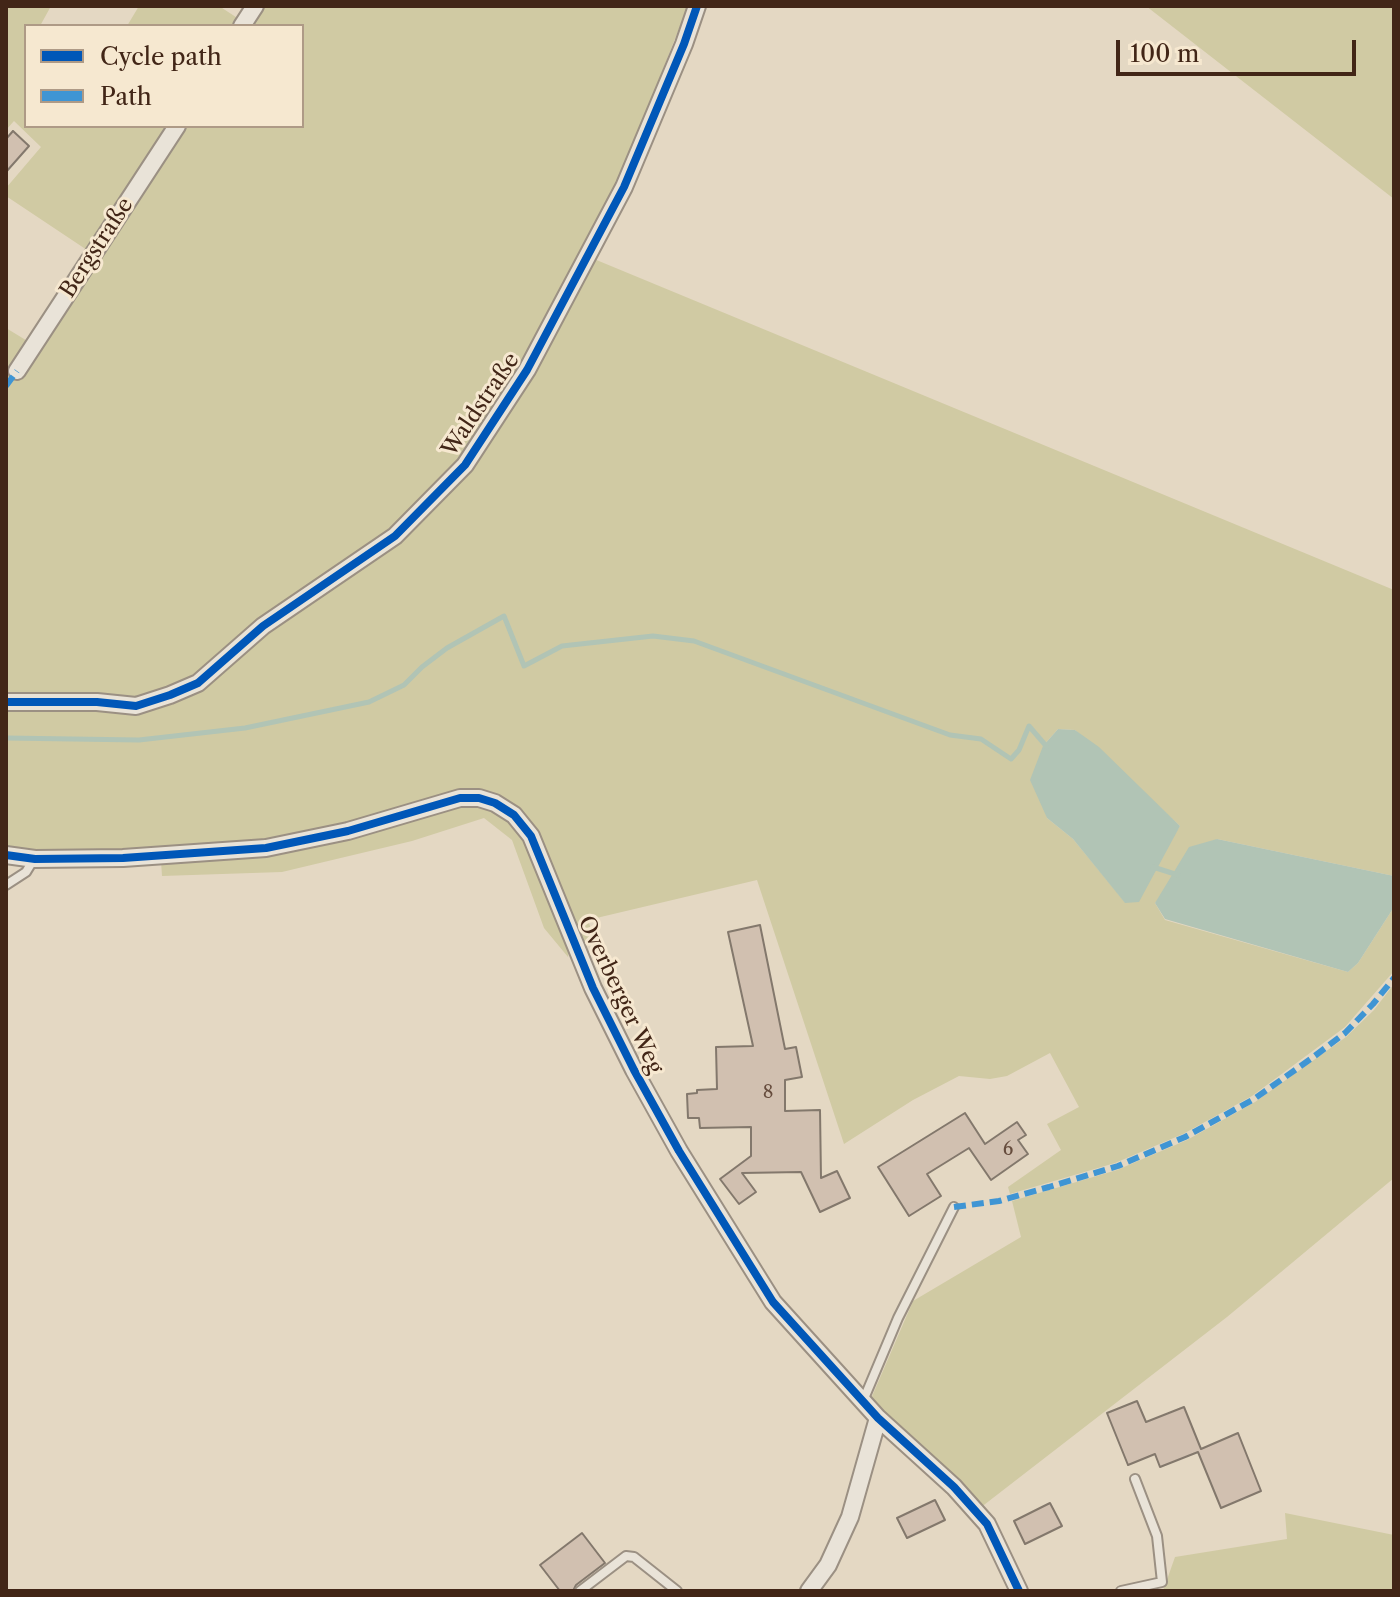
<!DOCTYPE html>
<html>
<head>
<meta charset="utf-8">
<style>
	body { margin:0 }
	#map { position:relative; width:1400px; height:1597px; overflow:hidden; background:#e4d8c3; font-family:"Libre Caslon Text",serif }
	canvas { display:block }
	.frame { position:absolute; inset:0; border:8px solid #422617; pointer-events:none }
	.legend { position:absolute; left:24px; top:24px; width:280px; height:104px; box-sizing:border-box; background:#f6e8d0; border:2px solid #ae9a86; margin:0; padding:10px 14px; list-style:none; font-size:24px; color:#422617 }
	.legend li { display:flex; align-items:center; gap:16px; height:40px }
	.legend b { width:40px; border:2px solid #ae9a86 }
	.scale { position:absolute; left:1116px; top:40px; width:240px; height:36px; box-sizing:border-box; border:4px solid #422617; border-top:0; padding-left:10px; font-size:24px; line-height:28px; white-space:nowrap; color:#422617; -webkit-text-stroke:6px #f6e8d0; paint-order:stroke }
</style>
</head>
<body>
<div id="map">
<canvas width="1400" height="1597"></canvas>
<div class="frame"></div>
<ul class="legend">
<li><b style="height:10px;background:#0057b8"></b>Cycle path</li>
<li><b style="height:10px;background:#3f95d4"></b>Path</li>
</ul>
<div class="scale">100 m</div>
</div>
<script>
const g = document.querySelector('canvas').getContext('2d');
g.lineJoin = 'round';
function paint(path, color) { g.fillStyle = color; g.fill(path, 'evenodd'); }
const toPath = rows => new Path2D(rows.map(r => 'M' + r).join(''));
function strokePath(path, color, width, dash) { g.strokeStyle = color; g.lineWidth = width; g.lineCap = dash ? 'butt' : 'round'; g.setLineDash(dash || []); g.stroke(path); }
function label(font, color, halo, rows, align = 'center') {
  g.font = font + ' "Libre Caslon Text",serif'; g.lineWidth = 6; g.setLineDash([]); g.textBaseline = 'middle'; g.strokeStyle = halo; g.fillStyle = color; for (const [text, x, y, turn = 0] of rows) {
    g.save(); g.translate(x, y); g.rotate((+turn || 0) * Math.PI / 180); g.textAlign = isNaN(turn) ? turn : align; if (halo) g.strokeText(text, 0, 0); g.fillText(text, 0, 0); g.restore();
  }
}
paint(toPath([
	[6,6,51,6,40,26,26,26,26,126,170,126,87,250,6,196,6,188,41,147,14,121,6,130],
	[139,6,219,6,242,21,238,26,127,26],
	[262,6,688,6,631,150,572,282,462,463,394,533,196,680,136,704,6,700,6,328,29,342,9,370,20,378,183,126,302,126,302,26,249,26],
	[1146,6,1394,6,1394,199],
	[594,259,1394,590,1394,876,1217,839,1155,903,1165,920,1348,972,1358,963,1394,907,1394,971,1345,1027,1252,1096,1183,1134,1115,1163,1010,1194,1008,1187,1061,1150,1047,1124,1079,1107,1050,1053,1007,1076,990,1079,959,1076,913,1100,844,1144,757,880,588,920,595,941,578,945,533,834,495,799,264,846,123,855,6,851,6,704,97,703,172,696,265,627,398,537,468,465],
	[1058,729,1075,730,1180,826,1125,902,1073,839,1047,818,1043,746],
	[460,802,493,806,527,838,570,946,568,957,544,928,512,840,484,818,412,841,282,872,162,876,161,861],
	[1394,984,1394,1178,1227,1317,980,1508,870,1401,913,1301,1021,1237,1012,1201,1117,1170,1187,1140,1255,1102,1346,1037,1374,1010],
	[1285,1513,1394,1535,1394,1590,1163,1591,1175,1557,1287,1539]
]), '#d0caa3');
paint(toPath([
	[1058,729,1075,730,1099,747,1180,826,1139,902,1125,903,1073,839,1047,818,1030,780,1043,746],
	[1217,839,1394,876,1394,907,1358,963,1348,972,1165,919,1155,903,1189,847]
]), '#b1c4b5');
strokePath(toPath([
	[6,738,139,740,245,728,369,702,404,685,422,667,447,648,504,616,524,666,562,646,653,636,694,641,950,735,981,739,1011,759,1019,750,1029,726,1047,747],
	[1153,867,1178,875]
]), '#b1c4b5', 5);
const building = toPath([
	[13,131,29,146,6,172,6,139,13,131],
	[760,925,785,1049,796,1047,802,1077,785,1080,785,1111,820,1110,821,1178,837,1171,850,1198,820,1212,801,1172,742,1173,756,1192,739,1204,720,1179,751,1156,751,1127,700,1128,699,1118,688,1118,687,1094,697,1093,697,1090,717,1089,716,1047,753,1046,728,932,760,925],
	[965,1113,985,1144,1017,1122,1026,1135,1018,1140,1028,1154,991,1180,969,1148,927,1174,941,1196,909,1216,878,1167,965,1113],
	[1137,1401,1146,1422,1184,1407,1201,1449,1238,1433,1261,1491,1221,1508,1198,1452,1160,1467,1155,1454,1128,1465,1107,1413,1137,1401],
	[935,1500,945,1520,907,1538,897,1518,935,1500],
	[1050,1503,1062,1526,1025,1544,1014,1521,1050,1503],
	[582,1533,605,1563,576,1585,573,1591,560,1591,540,1565,582,1533]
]);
paint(building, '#d1c0b0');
strokePath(building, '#83786c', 2);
const service = toPath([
	[6,885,26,872,34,859],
	[863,1401,898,1318,954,1207],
	[580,1591,626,1556,634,1557,677,1591],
	[1121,1591,1162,1582,1157,1536,1135,1479]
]);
const minor = toPath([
	[242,26,255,6],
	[17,371,177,126],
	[6,702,97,702,136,706,170,695,198,683,263,626,395,536,465,465,527,370,624,187,684,44,697,6],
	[6,855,35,859,123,858,266,848,348,831,460,798,479,798,495,803,514,815,531,836,593,988,634,1070,679,1151,773,1302,878,1418,954,1487,987,1524,1019,1591],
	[809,1591,828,1565,850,1517,878,1418]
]);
strokePath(service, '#9b9083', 12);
strokePath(minor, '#9b9083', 20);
strokePath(service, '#e9e3d8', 8);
strokePath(minor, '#e9e3d8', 16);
strokePath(toPath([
	[6,386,17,371],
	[954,1207,999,1201,1049,1187,1118,1166,1185,1137,1254,1099,1312,1058,1345,1033,1373,1004,1394,978]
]), '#3f95d4', 6, [12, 6]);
strokePath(toPath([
	[6,702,97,702,136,706,170,695,198,683,263,626,395,536,465,465,527,370,624,187,684,44,697,6],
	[6,855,35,859,123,858,266,848,348,831,460,798,479,798,495,803,514,815,531,836,593,988,634,1070,679,1151,773,1302,878,1418,954,1487,987,1524,1019,1591]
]), '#0057b8', 8);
label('18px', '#664c3d', null, [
	["8",768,1093],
	["6",1008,1150]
]);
label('22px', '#422617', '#f6e8d0', [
	["Bergstraße",97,248,-57],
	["Waldstraße",481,405,-56],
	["Overberger Weg",620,995,65]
]);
</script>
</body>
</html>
